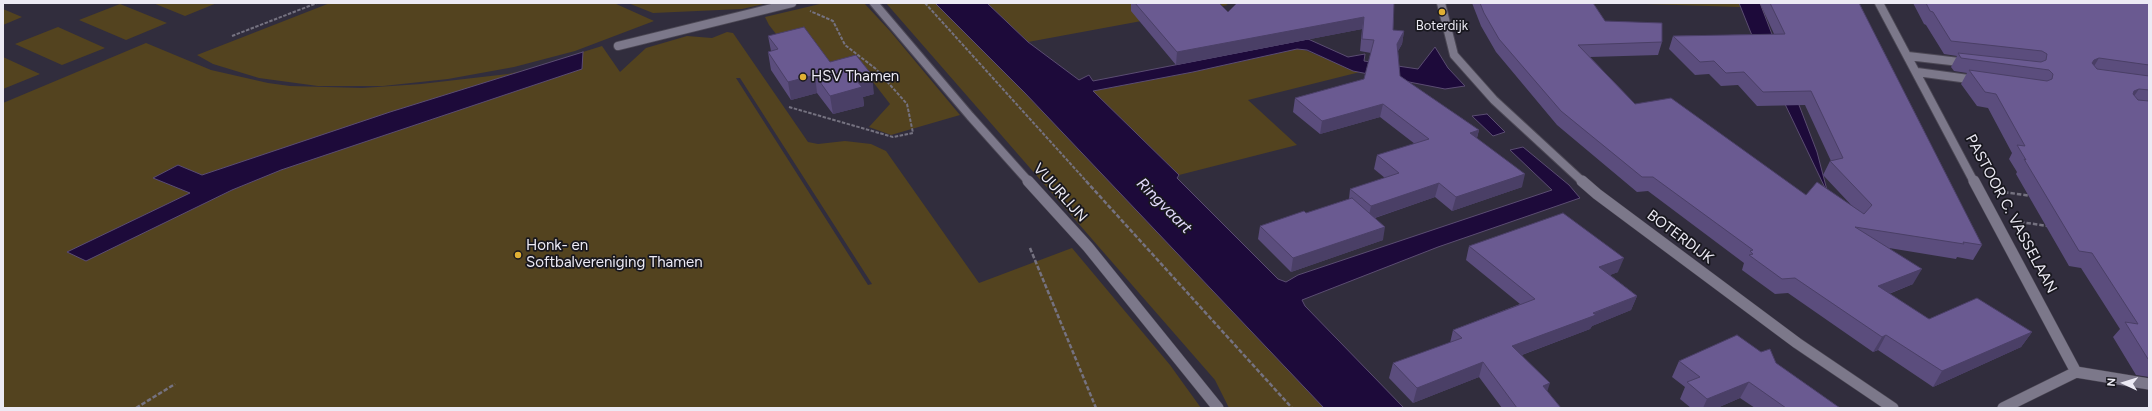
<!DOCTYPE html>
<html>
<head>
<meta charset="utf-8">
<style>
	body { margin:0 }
	#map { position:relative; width:2152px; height:411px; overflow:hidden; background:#312d3d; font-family:Figtree,sans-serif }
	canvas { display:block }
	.frame { position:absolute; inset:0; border:4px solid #eceaf4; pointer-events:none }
	.north { position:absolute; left:2104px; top:363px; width:40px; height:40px; -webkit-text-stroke:3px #18171e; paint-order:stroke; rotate:274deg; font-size:11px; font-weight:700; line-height:16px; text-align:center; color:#eceaf4 }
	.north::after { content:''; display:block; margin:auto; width:14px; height:18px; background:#eceaf4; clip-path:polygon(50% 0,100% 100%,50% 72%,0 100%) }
</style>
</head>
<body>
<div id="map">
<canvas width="2152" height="411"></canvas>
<div class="frame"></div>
<div class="north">N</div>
</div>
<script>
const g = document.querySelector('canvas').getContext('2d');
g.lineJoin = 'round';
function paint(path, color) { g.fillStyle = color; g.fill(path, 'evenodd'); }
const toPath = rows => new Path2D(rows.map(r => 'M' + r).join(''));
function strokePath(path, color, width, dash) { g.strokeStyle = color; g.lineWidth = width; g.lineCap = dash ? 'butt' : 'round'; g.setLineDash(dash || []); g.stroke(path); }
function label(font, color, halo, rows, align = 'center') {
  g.font = font + ' Figtree,sans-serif'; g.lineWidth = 3.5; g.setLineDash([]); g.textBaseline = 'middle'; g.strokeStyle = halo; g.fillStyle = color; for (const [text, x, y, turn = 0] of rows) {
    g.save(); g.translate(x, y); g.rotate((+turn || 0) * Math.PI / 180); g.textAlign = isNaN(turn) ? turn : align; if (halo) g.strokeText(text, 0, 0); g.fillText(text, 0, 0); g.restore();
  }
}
paint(toPath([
	[153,3,217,3,185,16],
	[330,3,614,3,654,21,575,51,514,67,448,79,383,86,318,86,259,78,213,64,197,55],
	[628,3,768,3,742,9,653,13],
	[824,3,864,3,890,31,960,115,891,135,869,127,890,104,863,69,835,78,787,48,769,25,765,17],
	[886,3,935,3,1025,93,1324,408,1229,408,1215,380],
	[987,3,1224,3,1228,5,1028,42],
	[1613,3,1739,3,1740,7],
	[120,4,167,23,126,40,79,20],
	[3,9,22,17,3,25],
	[58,27,105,48,62,65,15,44],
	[727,32,733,33,808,142,818,144,845,141,871,144,886,151,979,283,1072,248,1170,365,1201,408,3,408,3,103,146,43,211,70,268,83,290,86,362,88,421,84,508,74,526,70,202,175,178,165,153,178,190,193,68,252,86,260,232,190,281,170,581,69,583,52,602,46,620,72,646,48,687,36,712,38],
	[736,78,740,78,872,284,868,285],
	[1297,49,1302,49,1360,72,1248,100,1297,145,1179,175,1093,91,1193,72],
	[3,57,40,74,3,89]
]), '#53431f');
const water = toPath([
	[935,3,987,3,1028,42,1079,80,1089,75,1093,81,1308,39,1348,57,1365,54,1364,61,1418,69,1435,47,1448,68,1465,86,1445,89,1353,71,1307,50,1297,49,1193,72,1093,91,1179,175,1177,178,1278,279,1286,282,1298,275,1552,190,1510,150,1523,147,1569,185,1580,198,1438,247,1302,300,1305,306,1404,408,1324,408,1025,93,935,3],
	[1739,3,1760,3,1817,152,1828,194,1751,33,1739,3],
	[583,52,582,69,281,170,232,190,86,261,67,252,190,193,153,178,178,165,202,175,390,112,583,52],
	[1487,114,1505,132,1493,136,1472,116,1487,114]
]);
paint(water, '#1d0a3a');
strokePath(water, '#5b4d72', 1);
const minorFar1 = toPath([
	[874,3,970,116,1029,182],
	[1441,3,1454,55,1494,100,1583,182],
	[1879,3,1974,182],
	[618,46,792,3],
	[1908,56,1968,63],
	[1917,72,1976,80]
]);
const minor = toPath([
	[1028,181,1088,247,1218,408],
	[1582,181,1597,194,1797,343,1893,408],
	[1974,181,2076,372,2003,408],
	[2076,372,2149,384]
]);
strokePath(minorFar1, '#4c4855', 10);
strokePath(minor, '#4c4855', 12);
strokePath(toPath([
	[925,3,1087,182],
	[232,36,317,3],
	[789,107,893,137,913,133,907,104,876,69,845,45,833,21,810,11]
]), '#757280', 2, [3.5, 1.5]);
strokePath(toPath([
	[1086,181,1292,408],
	[2004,192,2031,196],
	[2020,222,2048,226],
	[1030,248,1096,408],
	[136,408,175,384]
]), '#757280', 2.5, [4.5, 2]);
strokePath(minorFar1, '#7c788a', 8);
strokePath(minor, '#7c788a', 11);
paint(toPath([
	[1131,3,1219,3,1228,12,1394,3,1393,30,1404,31,1402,44,1398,51,1400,76,1479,130,1477,138,1522,187,1452,211,1435,197,1375,218,1383,240,1291,272,1258,239,1260,226,1306,213,1349,199,1350,189,1385,178,1374,169,1377,155,1415,144,1380,117,1320,134,1293,112,1295,98,1364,79,1371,53,1360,51,1362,29,1176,65,1131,11],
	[1472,3,1593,3,1605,21,1662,42,1658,55,1590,57,1635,104,1806,195,1854,208,1823,175,1830,161,1831,161,1805,105,1757,106,1738,85,1721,86,1709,74,1695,75,1669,49,1673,36,1774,34,1760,3,1859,3,1982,245,1973,260,1957,257,1956,259,1889,248,1913,284,1889,294,1929,319,2032,332,2021,347,1933,387,1878,350,1873,352,1788,293,1775,294,1742,270,1744,263,1648,191,1637,192,1557,125,1496,52,1481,26],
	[1913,3,2149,3,2149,377,2136,375,2113,337,2120,329,2081,268,2069,266,2016,174,2017,172,2009,159,2012,153,1988,108,1977,106,1961,84,1967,73,1954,71,1951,67,1957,56,1944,54,1926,25,1924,24],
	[768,36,830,62,874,94,863,97,864,106,833,114,817,93,791,100,771,70,768,52,771,51],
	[1469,246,1618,272,1610,275,1637,296,1631,310,1592,326,1590,329,1522,355,1547,391,1561,408,1502,408,1479,377,1413,403,1389,378,1393,363,1450,343,1453,330,1520,304,1466,260],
	[1679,361,1776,363,1840,408,1755,408,1740,398,1717,408,1691,408,1680,399,1685,387,1672,377]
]), '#5b4d7d');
paint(toPath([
	[1364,17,1362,29,1176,65,1177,52],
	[1404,31,1402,44,1395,56,1397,44],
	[2099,58,2091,71,2086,73,2094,60],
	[815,75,817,93,791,100,788,82],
	[872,75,874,94,863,97,864,106,833,114,830,96,856,80],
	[2139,89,2130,102,2134,91],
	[1383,104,1380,117,1320,134,1322,121],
	[1479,130,1475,144,1470,133],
	[1525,174,1522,187,1452,211,1456,197],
	[1439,183,1435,197,1368,220,1371,206],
	[1385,227,1383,240,1291,272,1293,258],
	[1624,258,1618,272,1594,281,1599,267],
	[1922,269,1913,284,1870,301,1878,286],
	[1637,296,1631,310,1592,326,1590,329,1508,360,1512,346],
	[2032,332,2021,347,1933,387,1942,371],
	[1886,335,1878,350,1873,352,1882,337],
	[1483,362,1479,377,1413,403,1417,388],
	[1749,382,1740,398,1717,408,1703,408,1707,399],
	[1550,383,1545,398,1543,386]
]), '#4a3f66');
const building = toPath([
	[1135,3,1219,3,1228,12,1237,3,1394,3,1393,30,1404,31,1397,44,1400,76,1479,130,1470,133,1525,174,1456,197,1439,183,1371,206,1350,189,1399,173,1377,155,1429,139,1383,104,1322,121,1295,98,1364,79,1374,40,1362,39,1364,17,1177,52,1135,3],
	[1480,3,1593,3,1605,21,1662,23,1662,42,1578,45,1635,104,1671,98,1806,195,1817,182,1864,214,1872,205,1830,161,1843,158,1811,91,1763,92,1744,72,1726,73,1714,61,1700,62,1673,36,1785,34,1770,3,1859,3,1982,245,1963,242,1964,244,1855,227,1922,269,1878,286,1929,319,1977,298,2032,332,1942,371,1886,335,1882,337,1795,278,1782,279,1749,255,1753,254,1750,251,1753,250,1653,177,1642,177,1561,111,1499,39,1484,13,1480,3],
	[1926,3,2149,3,2149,65,2099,58,2094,60,2092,63,2097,69,2149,76,2149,90,2139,89,2134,91,2133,94,2138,100,2149,101,2149,360,2148,359,2125,322,2138,324,2092,253,2079,251,2024,159,2026,160,2017,145,2025,146,1996,94,1985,92,1969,70,2047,81,2052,79,2053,74,2049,70,1961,58,1958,53,2041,62,2046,60,2047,54,2042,51,1951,41,1933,12,1930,11,1926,3],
	[804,27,830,62,856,55,872,75,856,80,862,87,830,96,815,75,788,82,768,52,778,49,768,36,804,27],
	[1352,198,1385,227,1293,258,1260,226,1304,211,1306,213,1352,198],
	[1563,213,1624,258,1599,267,1637,296,1593,313,1596,315,1512,346,1550,383,1543,386,1561,408,1517,408,1483,362,1417,388,1393,363,1462,338,1453,330,1535,299,1469,246,1563,213],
	[1737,335,1761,352,1770,349,1776,363,1840,408,1786,408,1749,382,1707,399,1687,382,1700,377,1679,361,1737,335]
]);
paint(building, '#6a5a91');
strokePath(building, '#4a3f66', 1);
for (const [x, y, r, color] of [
	[1442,12,4,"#e0b034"],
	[803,77,4,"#e0b034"],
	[518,255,4,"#e0b034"]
]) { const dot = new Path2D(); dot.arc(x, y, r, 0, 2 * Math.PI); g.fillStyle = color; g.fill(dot); strokePath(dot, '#18171e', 1.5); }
label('13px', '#eceaf4', '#18171e', [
	["Boterdijk",1442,26]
]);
label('15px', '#eceaf4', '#18171e', [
	["HSV Thamen",811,77],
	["Honk- en",526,246],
	["Softbalvereniging Thamen",526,263]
], 'left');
label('15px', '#eceaf4', '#18171e', [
	["VUURLIJN",1060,193,48],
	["PASTOOR C. VASSELAAN",2011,214,62],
	["BOTERDIJK",1680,237,37]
]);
label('italic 16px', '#e1d9fa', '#18171e', [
	["Ringvaart",1164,206,45]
]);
</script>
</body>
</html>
